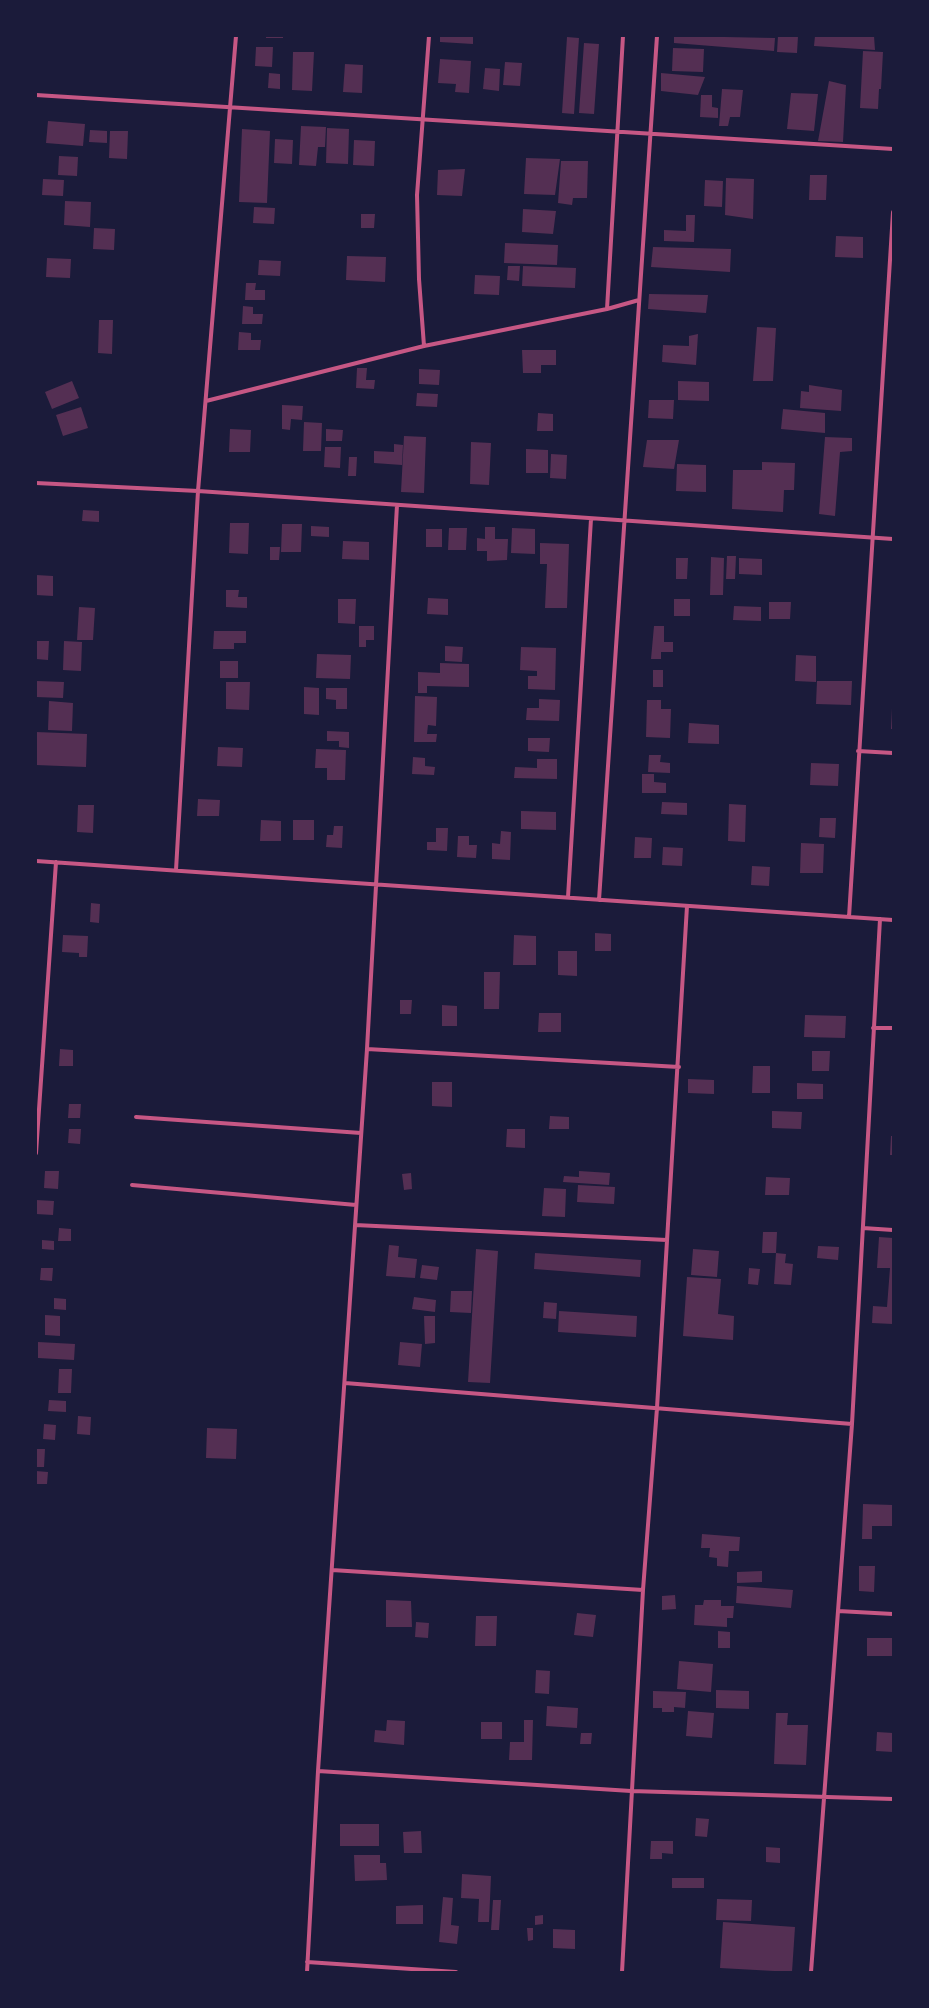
<!DOCTYPE html>
<html>
<head>
<meta charset="utf-8">
<style>
	body { margin:0 }
	#map { position:relative; width:929px; height:2008px; overflow:hidden; background:#1b1b3a; font-family:Figtree,sans-serif }
	canvas { display:block }
	.frame { position:absolute; inset:0; border:37px solid #1b1b3a; pointer-events:none }
</style>
</head>
<body>
<div id="map">
<canvas width="929" height="2008"></canvas>
<div class="frame"></div>
</div>
<script>
const g = document.querySelector('canvas').getContext('2d');
g.lineJoin = 'round';
function paint(path, color) { g.fillStyle = color; g.fill(path, 'evenodd'); }
const toPath = rows => new Path2D(rows.map(r => 'M' + r).join(''));
function strokePath(path, color, width, dash) { g.strokeStyle = color; g.lineWidth = width; g.lineCap = dash ? 'butt' : 'round'; g.setLineDash(dash || []); g.stroke(path); }
paint(toPath([
	[266,36,283,36,283,38,266,38],
	[440,36,473,36,473,44,440,42],
	[674,36,775,38,774,51,674,43],
	[778,36,798,36,797,53,777,52],
	[815,36,874,36,875,50,814,46],
	[567,37,579,38,574,114,562,113],
	[584,43,599,44,594,114,579,113],
	[256,47,273,47,272,67,255,66],
	[673,48,704,49,703,72,672,71],
	[863,51,883,52,881,89,879,89,878,109,860,108],
	[293,52,314,52,312,91,292,90],
	[440,59,471,61,469,93,455,92,456,84,438,83],
	[505,62,522,63,520,86,503,85],
	[345,64,363,65,362,93,343,92],
	[485,68,500,69,499,91,483,89],
	[269,73,280,74,280,89,268,88],
	[661,73,705,77,698,95,661,91],
	[829,81,846,85,843,142,818,141],
	[722,89,743,90,740,117,730,117,728,126,719,126],
	[791,93,818,94,814,131,787,129],
	[701,95,712,95,712,107,718,108,718,118,700,117],
	[48,121,85,124,83,146,46,143],
	[301,126,326,127,325,147,318,147,316,166,299,165],
	[327,128,349,129,348,164,326,163],
	[242,129,270,131,267,203,239,202],
	[90,130,107,131,107,143,89,142],
	[110,131,128,131,127,159,109,158],
	[275,139,293,140,292,164,274,163],
	[354,140,375,141,374,166,353,165],
	[59,156,78,157,77,176,58,175],
	[526,158,560,159,555,195,524,194],
	[561,161,588,161,587,198,573,198,572,205,558,203],
	[465,169,462,196,437,195,438,170],
	[810,175,827,175,826,200,809,200],
	[726,178,754,179,753,219,725,215],
	[43,179,64,180,63,196,42,195],
	[705,180,723,181,722,207,704,206],
	[65,201,91,202,90,227,64,225],
	[254,207,275,208,274,224,253,223],
	[523,209,556,211,553,234,522,232],
	[361,214,375,214,374,228,361,228],
	[686,215,695,215,694,242,664,241,664,230,686,231],
	[94,228,115,229,114,250,93,249],
	[836,236,863,237,863,258,835,257],
	[505,243,558,245,557,265,504,263],
	[653,247,731,249,730,272,651,267],
	[347,256,386,257,385,282,346,280],
	[47,258,71,259,70,278,46,277],
	[259,260,281,261,280,276,258,275],
	[508,266,520,266,519,281,507,280],
	[523,266,576,268,575,288,522,286],
	[475,275,500,276,499,295,474,294],
	[246,283,256,283,255,290,265,290,265,300,245,300],
	[649,294,708,295,706,313,648,309],
	[243,306,253,307,253,314,263,314,262,324,242,324],
	[99,320,113,320,112,354,98,353],
	[757,327,776,328,773,381,753,381],
	[239,332,251,333,251,340,261,340,260,350,238,350],
	[698,334,696,365,662,362,663,345,689,346,689,336],
	[522,350,556,350,556,365,541,365,541,373,523,373],
	[357,368,367,368,366,380,375,380,374,389,356,388],
	[419,369,440,370,439,385,419,384],
	[72,381,79,398,52,409,45,392],
	[678,381,709,382,709,401,678,400],
	[809,385,842,390,841,411,800,408,801,391,809,392],
	[417,393,438,394,437,407,416,406],
	[649,400,674,400,673,419,648,418],
	[282,405,303,406,302,420,291,419,290,430,282,429],
	[81,407,88,428,63,436,56,415],
	[783,409,825,413,825,433,781,429],
	[538,413,553,414,553,431,537,431],
	[304,422,322,423,321,451,303,451],
	[230,429,251,430,250,452,229,452],
	[326,429,343,430,342,441,326,441],
	[404,436,426,437,424,493,401,492],
	[825,437,852,438,852,451,840,452,835,516,819,514],
	[647,440,679,440,674,469,643,467],
	[471,442,491,443,489,485,470,484],
	[394,444,403,445,402,465,374,463,374,451,394,452],
	[325,447,341,447,340,468,324,467],
	[526,449,548,450,548,473,526,473],
	[551,454,567,455,566,479,550,478],
	[349,457,357,457,356,476,348,476],
	[762,462,795,463,794,490,784,490,783,512,732,509,733,470,762,470],
	[677,464,706,465,706,492,676,491],
	[83,510,99,511,99,522,82,521],
	[230,523,249,523,248,554,229,553],
	[282,524,302,524,301,552,281,552],
	[311,526,329,527,329,537,311,536],
	[485,527,495,527,495,539,508,539,507,560,487,561,487,551,477,551,477,538,485,539],
	[449,528,467,528,466,550,448,550],
	[512,528,535,529,535,554,511,553],
	[426,529,442,529,442,547,426,547],
	[343,541,369,542,369,560,342,559],
	[540,543,569,544,567,608,545,608,547,564,540,564],
	[270,547,280,547,279,560,270,560],
	[727,556,736,556,735,579,726,579],
	[711,557,724,558,723,595,710,595],
	[676,558,688,558,687,579,676,579],
	[739,558,762,559,762,575,739,574],
	[36,575,53,576,53,596,36,595],
	[226,590,239,590,238,597,247,597,247,608,226,607],
	[428,598,448,599,448,615,427,614],
	[338,599,356,599,355,624,338,623],
	[674,599,690,599,690,616,674,616],
	[769,602,791,602,790,619,769,619],
	[734,606,761,607,761,621,733,620],
	[79,607,95,608,93,640,77,640],
	[359,626,374,626,374,640,366,640,366,647,359,647],
	[654,626,664,626,664,642,673,642,673,652,661,652,661,659,651,659],
	[214,631,246,631,246,643,234,643,234,649,213,649],
	[36,641,49,641,48,660,36,659],
	[64,641,82,642,81,671,63,670],
	[445,646,463,647,462,662,445,661],
	[521,647,556,648,555,690,528,689,528,676,537,676,537,671,520,670],
	[317,654,351,655,350,679,316,678],
	[796,655,816,656,816,682,795,681],
	[220,661,238,661,238,678,220,678],
	[440,663,469,664,469,687,427,686,427,693,418,693,418,672,440,673],
	[653,670,663,670,663,687,653,687],
	[36,681,64,682,63,698,36,697],
	[817,681,852,681,851,705,816,704],
	[226,682,250,682,249,710,226,709],
	[304,687,319,688,319,715,304,714],
	[326,688,347,688,347,709,336,709,336,700,326,699],
	[415,696,437,697,436,726,428,725,427,734,437,734,436,742,414,742],
	[539,699,560,700,559,721,526,720,527,708,539,708],
	[647,700,661,700,661,709,671,709,670,738,646,737],
	[49,701,73,703,72,731,48,730],
	[892,708,893,708,893,729,891,729],
	[689,723,719,725,719,744,688,743],
	[327,731,349,732,349,748,339,747,339,741,327,741],
	[36,732,87,734,86,767,36,765],
	[528,738,550,738,549,752,528,751],
	[218,747,243,748,242,767,217,766],
	[316,749,346,750,345,780,327,780,327,768,315,768],
	[649,755,661,755,660,762,670,763,670,773,648,772],
	[413,757,425,758,425,766,435,767,434,775,412,774],
	[537,759,557,759,557,779,514,778,515,767,537,768],
	[811,763,839,764,838,786,810,785],
	[642,774,654,774,654,782,666,783,666,793,642,793],
	[198,799,220,800,219,816,197,816],
	[662,802,687,803,687,815,661,814],
	[729,804,746,805,745,842,728,841],
	[78,805,94,805,93,833,77,832],
	[521,811,556,812,556,830,521,829],
	[820,818,836,818,835,838,819,837],
	[261,820,281,821,281,841,260,841],
	[293,820,314,820,314,840,293,840],
	[334,826,343,826,342,848,326,847,327,835,333,835],
	[436,828,448,828,447,851,427,850,427,842,436,842],
	[501,831,511,832,510,860,492,859,492,843,500,844],
	[458,836,469,836,469,845,477,845,476,858,457,857],
	[635,837,652,838,651,858,634,858],
	[801,843,824,844,823,873,800,873],
	[663,847,683,848,682,866,662,865],
	[752,866,770,867,769,886,751,885],
	[91,903,100,904,99,923,90,922],
	[595,933,611,934,611,951,595,951],
	[63,935,88,936,87,957,79,957,79,953,62,952],
	[514,935,536,936,536,965,513,965],
	[558,951,577,951,577,976,558,975],
	[484,972,500,972,499,1009,484,1009],
	[400,1000,412,1000,411,1014,400,1014],
	[442,1005,457,1006,457,1026,442,1026],
	[539,1013,561,1013,561,1032,538,1032],
	[805,1015,846,1016,845,1038,804,1037],
	[60,1049,73,1050,73,1066,59,1066],
	[812,1051,830,1051,829,1071,812,1071],
	[753,1066,770,1066,770,1093,752,1093],
	[688,1079,714,1080,714,1094,688,1093],
	[432,1082,452,1082,452,1107,432,1106],
	[797,1083,823,1084,823,1099,797,1099],
	[69,1104,81,1104,80,1118,68,1118],
	[772,1111,802,1112,801,1129,772,1128],
	[550,1116,569,1117,569,1129,549,1129],
	[69,1129,81,1129,80,1144,68,1143],
	[507,1129,525,1129,525,1148,506,1147],
	[891,1136,893,1136,893,1155,890,1155],
	[45,1171,59,1171,58,1189,44,1188],
	[579,1171,610,1173,609,1185,563,1182,564,1176,579,1177],
	[411,1173,412,1189,404,1190,402,1174],
	[766,1177,790,1178,789,1195,765,1195],
	[578,1185,615,1187,614,1204,577,1202],
	[544,1188,566,1189,565,1217,542,1216],
	[36,1200,54,1201,53,1215,36,1214],
	[59,1228,71,1229,71,1241,58,1241],
	[763,1232,777,1232,776,1253,762,1253],
	[879,1237,893,1238,893,1324,872,1323,873,1306,887,1307,890,1268,877,1268],
	[42,1240,54,1241,54,1250,42,1249],
	[389,1245,399,1246,398,1257,417,1259,415,1278,386,1276],
	[818,1246,839,1247,838,1260,817,1258],
	[476,1249,498,1251,490,1383,468,1382],
	[693,1249,719,1251,717,1277,691,1275],
	[535,1253,641,1260,640,1277,534,1269],
	[776,1253,786,1254,785,1263,793,1264,791,1285,774,1284],
	[422,1265,439,1267,437,1280,420,1278],
	[41,1268,53,1268,52,1281,40,1280],
	[749,1268,760,1269,758,1285,748,1284],
	[687,1277,721,1279,718,1314,734,1316,733,1340,683,1336],
	[451,1291,472,1291,471,1313,450,1312],
	[414,1297,436,1300,435,1312,412,1309],
	[54,1298,66,1299,66,1310,54,1309],
	[544,1302,557,1303,556,1319,543,1318],
	[559,1311,637,1316,636,1337,558,1332],
	[45,1315,60,1316,60,1336,45,1335],
	[424,1316,435,1316,435,1343,425,1344],
	[38,1342,75,1344,74,1360,38,1358],
	[400,1342,422,1344,420,1367,398,1365],
	[59,1369,72,1369,71,1393,58,1393],
	[49,1400,66,1401,66,1412,48,1411],
	[78,1416,91,1417,90,1435,77,1434],
	[44,1424,56,1425,55,1440,43,1439],
	[207,1428,237,1429,236,1459,206,1458],
	[36,1449,45,1449,44,1467,36,1467],
	[36,1471,48,1472,47,1484,36,1484],
	[863,1504,893,1505,893,1526,872,1526,872,1539,862,1539],
	[702,1534,740,1537,739,1551,729,1551,728,1567,717,1566,717,1558,709,1557,710,1548,701,1548],
	[859,1566,875,1566,874,1592,859,1591],
	[762,1571,762,1582,737,1583,737,1572],
	[737,1586,793,1590,791,1608,736,1603],
	[675,1595,676,1609,662,1610,662,1596],
	[386,1600,411,1601,412,1627,386,1627],
	[704,1600,721,1600,721,1606,734,1606,733,1618,727,1618,727,1627,694,1625,695,1605,703,1605],
	[577,1613,596,1615,593,1637,574,1635],
	[476,1616,497,1616,496,1646,475,1646],
	[416,1622,429,1623,428,1638,415,1637],
	[718,1631,730,1632,730,1648,718,1648],
	[867,1638,893,1638,893,1656,867,1656],
	[679,1661,713,1664,711,1692,677,1689],
	[536,1670,550,1671,549,1694,535,1693],
	[716,1690,749,1691,749,1709,716,1708],
	[653,1691,686,1692,685,1708,674,1707,674,1712,662,1712,662,1708,653,1708],
	[547,1706,578,1708,577,1728,546,1726],
	[688,1711,714,1713,712,1738,686,1736],
	[776,1713,788,1713,787,1725,808,1725,806,1765,774,1764],
	[387,1720,405,1721,404,1745,374,1742,375,1730,386,1731],
	[524,1720,533,1720,532,1760,509,1760,510,1742,524,1742],
	[481,1722,502,1722,502,1739,481,1739],
	[877,1732,893,1733,893,1752,876,1751],
	[581,1733,592,1733,591,1744,580,1744],
	[696,1818,709,1819,707,1837,695,1836],
	[340,1824,379,1824,379,1846,340,1846],
	[421,1831,422,1853,404,1853,403,1832],
	[651,1841,673,1841,673,1854,662,1853,662,1859,650,1859],
	[766,1847,780,1848,780,1863,766,1862],
	[354,1855,380,1855,380,1863,386,1863,387,1880,355,1881],
	[462,1874,491,1876,489,1922,478,1922,479,1899,461,1898],
	[672,1878,704,1878,704,1888,672,1888],
	[443,1897,453,1898,451,1925,459,1926,457,1944,439,1942],
	[717,1899,752,1900,751,1921,716,1920],
	[493,1900,501,1900,499,1930,491,1930],
	[423,1905,423,1924,396,1924,396,1906],
	[543,1915,543,1924,535,1925,535,1916],
	[723,1922,795,1927,792,1972,720,1968],
	[527,1928,533,1928,533,1940,528,1941],
	[553,1929,575,1930,575,1949,553,1948]
]), '#542f53');
strokePath(toPath([
	[36,95,893,149],
	[607,309,623,36],
	[424,346,419,279,417,195,429,36],
	[206,401,424,346,607,309,639,300],
	[36,483,198,491,893,539],
	[858,751,893,753],
	[36,861,893,920],
	[176,870,198,491,236,36],
	[568,897,591,519],
	[599,900,657,36],
	[849,917,893,212],
	[873,1028,893,1028],
	[367,1049,679,1067],
	[136,1117,361,1133],
	[36,1153,56,862],
	[132,1185,356,1205],
	[355,1225,667,1240],
	[863,1228,893,1230],
	[345,1383,852,1424],
	[332,1570,643,1590],
	[838,1611,893,1614],
	[318,1771,631,1791,893,1799],
	[307,1962,456,1972],
	[307,1972,318,1771,367,1049,397,505],
	[622,1972,643,1590,657,1408,687,906],
	[811,1972,852,1424,880,919]
]), '#c65784', 4);
</script>
</body>
</html>
